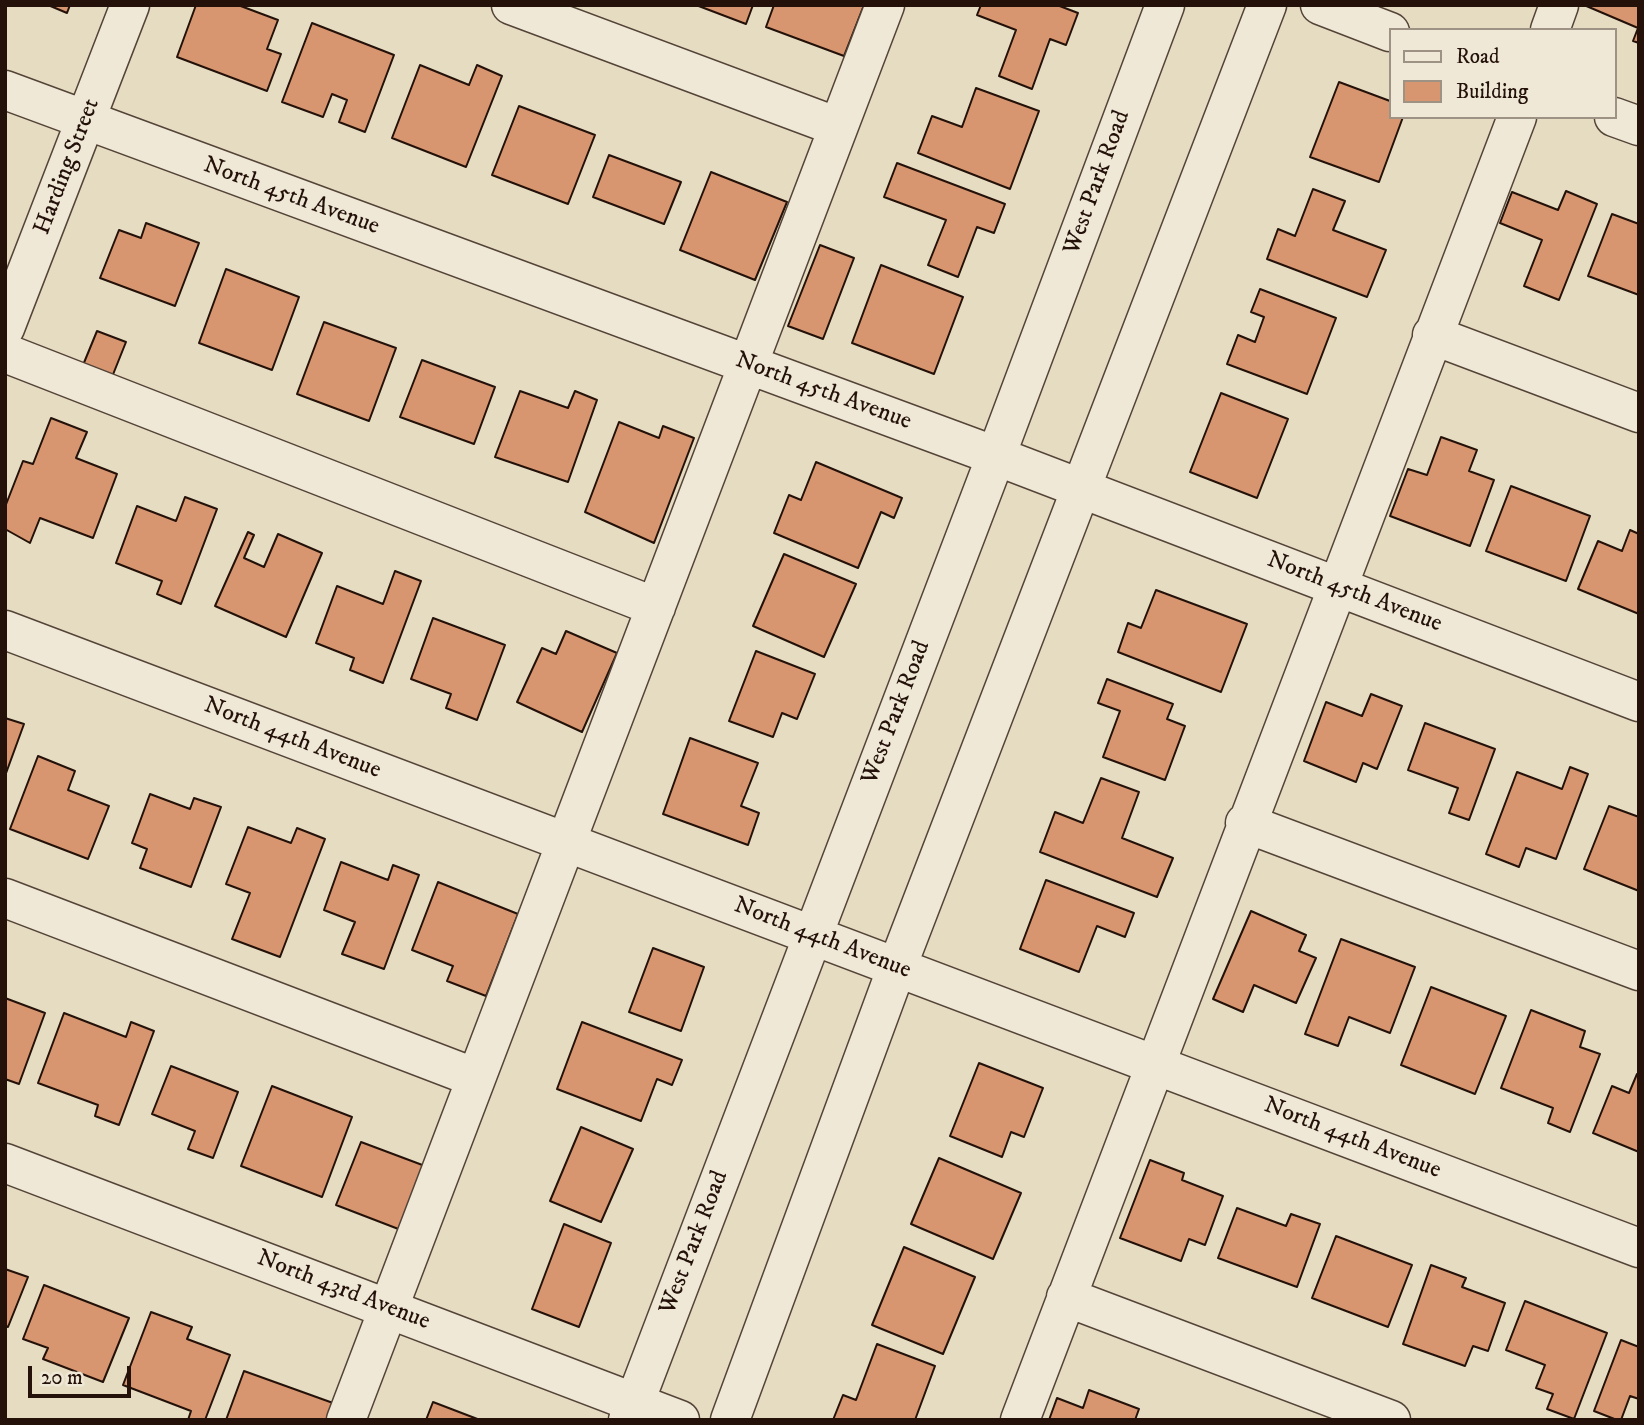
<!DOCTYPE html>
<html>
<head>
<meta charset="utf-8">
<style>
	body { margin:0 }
	#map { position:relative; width:1644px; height:1425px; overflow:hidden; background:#e6dcc1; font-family:"IM FELL DW Pica",serif }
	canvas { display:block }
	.frame { position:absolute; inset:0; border:7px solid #24120a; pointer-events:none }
	.legend { position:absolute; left:1389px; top:28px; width:228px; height:91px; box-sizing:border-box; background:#efe8d7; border:2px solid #9e9285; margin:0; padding:9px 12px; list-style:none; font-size:21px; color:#24120a }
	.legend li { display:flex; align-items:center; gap:14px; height:35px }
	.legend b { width:35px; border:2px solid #9e9285 }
	.scale { position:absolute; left:28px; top:1366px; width:103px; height:32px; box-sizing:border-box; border:4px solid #24120a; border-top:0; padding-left:9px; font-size:21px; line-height:24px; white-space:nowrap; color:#24120a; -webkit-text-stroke:5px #efe8d7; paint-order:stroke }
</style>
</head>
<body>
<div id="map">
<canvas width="1644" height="1425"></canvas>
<div class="frame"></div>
<ul class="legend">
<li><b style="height:9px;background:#efe8d7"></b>Road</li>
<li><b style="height:19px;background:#d79670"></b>Building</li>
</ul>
<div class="scale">20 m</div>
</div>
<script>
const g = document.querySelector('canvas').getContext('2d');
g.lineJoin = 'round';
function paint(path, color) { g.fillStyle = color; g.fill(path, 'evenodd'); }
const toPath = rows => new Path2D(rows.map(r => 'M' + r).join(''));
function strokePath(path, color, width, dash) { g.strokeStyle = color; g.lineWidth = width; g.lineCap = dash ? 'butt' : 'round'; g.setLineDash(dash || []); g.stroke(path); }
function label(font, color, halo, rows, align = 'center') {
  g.font = font + ' "IM FELL DW Pica",serif'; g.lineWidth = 5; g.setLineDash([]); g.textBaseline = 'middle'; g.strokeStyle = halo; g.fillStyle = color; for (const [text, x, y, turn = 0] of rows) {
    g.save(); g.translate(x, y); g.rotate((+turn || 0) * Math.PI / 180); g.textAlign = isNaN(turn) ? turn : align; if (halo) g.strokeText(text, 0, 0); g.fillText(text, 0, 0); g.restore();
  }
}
const building = toPath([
	[48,5,70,5,67,13,48,5],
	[196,5,238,5,278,20,267,49,281,54,267,91,177,57,196,5],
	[696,5,753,5,746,24,696,5],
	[774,5,864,5,844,56,766,27,774,5],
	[981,5,1057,5,1078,13,1066,45,1050,39,1032,89,999,76,1016,30,977,15,981,5],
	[1584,5,1639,5,1639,43,1633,41,1638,28,1584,5],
	[312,23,394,55,365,132,339,122,347,100,332,94,323,117,282,102,312,23],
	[420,65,469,85,477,65,502,76,466,167,392,138,420,65],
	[1339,82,1390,101,1390,117,1403,117,1379,182,1310,157,1339,82],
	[976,88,1039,111,1010,189,918,153,932,116,962,127,976,88],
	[519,106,595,135,568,204,492,175,519,106],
	[609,155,681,182,664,224,593,197,609,155],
	[897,163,1005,204,994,233,977,227,958,277,928,265,946,220,884,197,897,163],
	[711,172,787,202,755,280,680,250,711,172],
	[1313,189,1345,201,1333,230,1386,250,1367,297,1267,259,1278,229,1295,236,1313,189],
	[1566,191,1597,204,1559,300,1524,286,1542,240,1500,223,1512,192,1558,210,1566,191],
	[1612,214,1639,224,1639,295,1588,276,1612,214],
	[146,223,199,243,175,306,100,278,119,230,141,238,146,223],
	[820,245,854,258,823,339,788,326,820,245],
	[881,265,963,297,934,374,852,343,881,265],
	[226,269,299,297,272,370,199,343,226,269],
	[1260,289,1336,318,1307,394,1227,364,1238,335,1255,342,1264,317,1251,312,1260,289],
	[324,322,396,348,369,421,297,394,324,322],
	[97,331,126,342,110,382,81,370,97,331],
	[422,360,495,387,474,444,400,417,422,360],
	[520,391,568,408,575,391,597,400,568,482,495,457,520,391],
	[1221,393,1288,419,1257,498,1190,472,1221,393],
	[51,418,87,432,76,458,117,474,93,538,40,518,30,543,5,529,5,507,23,461,33,464,51,418],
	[619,422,659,438,663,426,694,438,654,543,585,512,619,422],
	[1441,437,1477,450,1469,471,1494,480,1470,546,1390,516,1408,469,1427,475,1441,437],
	[816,462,902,498,894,518,881,512,858,568,774,533,789,495,801,500,816,462],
	[1511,486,1590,516,1566,581,1486,551,1511,486],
	[185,497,217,509,181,604,157,594,162,581,116,563,137,506,176,521,185,497],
	[1630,530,1639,534,1639,614,1578,589,1598,541,1622,551,1630,530],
	[248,532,254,535,244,558,264,567,278,534,322,553,286,637,215,606,248,532],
	[784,554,856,584,824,657,753,626,784,554],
	[395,571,421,581,383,683,350,670,354,658,316,643,337,586,383,604,395,571],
	[1156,590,1247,624,1221,692,1118,652,1128,623,1141,628,1156,590],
	[433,618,505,645,477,720,446,708,451,694,411,679,433,618],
	[566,631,617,653,582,732,517,702,542,648,556,654,566,631],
	[756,651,815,674,797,719,782,713,773,737,729,721,756,651],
	[1107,679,1173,704,1167,719,1185,726,1165,780,1103,757,1120,711,1098,703,1107,679],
	[1371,694,1402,706,1377,769,1363,763,1356,782,1304,761,1326,702,1362,716,1371,694],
	[5,718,24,724,5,776,5,718],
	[1425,723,1495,749,1469,820,1449,813,1458,788,1408,770,1425,723],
	[690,738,758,763,741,806,759,813,748,845,663,814,690,738],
	[38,756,75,771,68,790,109,806,88,859,10,829,38,756],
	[1570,767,1588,774,1556,859,1526,848,1519,867,1486,854,1517,772,1562,789,1570,767],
	[1101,778,1139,792,1122,838,1173,858,1157,897,1040,852,1055,812,1083,823,1101,778],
	[150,794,190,809,194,798,221,807,191,887,140,868,147,849,132,843,150,794],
	[1609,806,1639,817,1639,891,1584,869,1609,806],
	[248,827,291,843,297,828,325,839,280,957,232,939,250,893,226,884,248,827],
	[341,862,388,880,393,865,419,875,384,969,342,954,355,922,324,910,341,862],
	[1046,880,1134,913,1125,937,1097,926,1079,972,1020,949,1046,880],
	[438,882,518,914,486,996,447,981,453,966,412,950,438,882],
	[1251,911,1306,935,1299,951,1316,958,1296,1003,1254,985,1243,1012,1213,999,1251,911],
	[1341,939,1415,967,1390,1033,1349,1017,1338,1046,1305,1034,1341,939],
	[653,948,704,967,681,1031,629,1012,653,948],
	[1431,987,1506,1016,1475,1094,1401,1065,1431,987],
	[5,998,45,1013,19,1084,5,1079,5,998],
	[1531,1010,1585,1031,1580,1047,1600,1054,1570,1132,1548,1123,1553,1108,1501,1088,1531,1010],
	[64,1013,126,1037,131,1022,154,1031,119,1125,95,1116,98,1105,38,1083,64,1013],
	[582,1022,682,1060,672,1085,657,1079,641,1121,557,1089,582,1022],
	[979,1063,1043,1088,1024,1137,1011,1132,1002,1157,950,1136,979,1063],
	[171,1066,238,1092,213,1158,188,1149,195,1131,152,1114,171,1066],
	[1637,1074,1639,1075,1639,1152,1593,1133,1612,1086,1629,1093,1637,1074],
	[272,1086,352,1117,322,1197,241,1166,272,1086],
	[581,1127,633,1149,601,1222,550,1201,581,1127],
	[361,1142,425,1166,401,1230,336,1205,361,1142],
	[939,1158,1021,1193,993,1259,911,1224,939,1158],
	[1150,1160,1184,1173,1182,1180,1223,1196,1205,1245,1189,1239,1181,1261,1120,1238,1150,1160],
	[1237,1208,1286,1226,1291,1214,1320,1224,1297,1287,1218,1258,1237,1208],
	[564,1224,611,1243,579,1327,532,1309,564,1224],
	[1336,1236,1412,1265,1388,1327,1312,1298,1336,1236],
	[904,1247,975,1277,943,1354,872,1325,904,1247],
	[1431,1265,1466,1278,1462,1287,1505,1303,1488,1351,1473,1346,1465,1366,1403,1344,1431,1265],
	[5,1269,28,1277,8,1327,5,1326,5,1269],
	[44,1285,129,1318,103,1382,43,1359,48,1348,23,1339,44,1285],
	[1525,1301,1607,1333,1574,1419,1547,1409,1553,1394,1536,1388,1545,1365,1506,1350,1525,1301],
	[151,1312,192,1327,187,1339,230,1355,205,1420,188,1420,191,1411,123,1385,151,1312],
	[1621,1340,1639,1347,1639,1399,1630,1396,1621,1420,1617,1420,1594,1411,1621,1340],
	[877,1344,935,1366,915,1420,833,1420,843,1395,856,1400,877,1344],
	[244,1371,333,1403,327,1420,226,1420,244,1371],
	[1089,1390,1139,1409,1135,1420,1049,1420,1057,1398,1083,1408,1089,1390],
	[433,1402,480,1420,426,1420,433,1402]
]);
paint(building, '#d79670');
strokePath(building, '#24120a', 2);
const minor = toPath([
	[511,5,838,127],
	[1320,5,1390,32],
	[1550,30,1559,5],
	[5,90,996,456,1639,702],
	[1614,117,1639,126],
	[5,328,130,5],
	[1432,335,1639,413],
	[5,353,656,607],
	[5,630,1639,1248],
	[1245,823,1639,971],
	[5,898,476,1078],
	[5,1163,680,1420],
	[1066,1297,1391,1420],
	[346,1420,885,5],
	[628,1420,996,456,1165,5],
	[730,1420,897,967,1267,5],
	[1020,1420,1517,117]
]);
strokePath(minor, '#544438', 41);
strokePath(minor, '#efe8d7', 38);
label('24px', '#24120a', '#efe8d7', [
	["Harding Street",68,167,-69],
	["West Park Road",1098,183,-70],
	["North 45th Avenue",291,197,20],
	["North 45th Avenue",823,392,20],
	["North 45th Avenue",1354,593,21],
	["West Park Road",897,713,-69],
	["North 44th Avenue",292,739,21],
	["North 44th Avenue",822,939,21],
	["North 44th Avenue",1352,1139,21],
	["West Park Road",695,1243,-69],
	["North 43rd Avenue",343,1291,21]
]);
</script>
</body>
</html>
